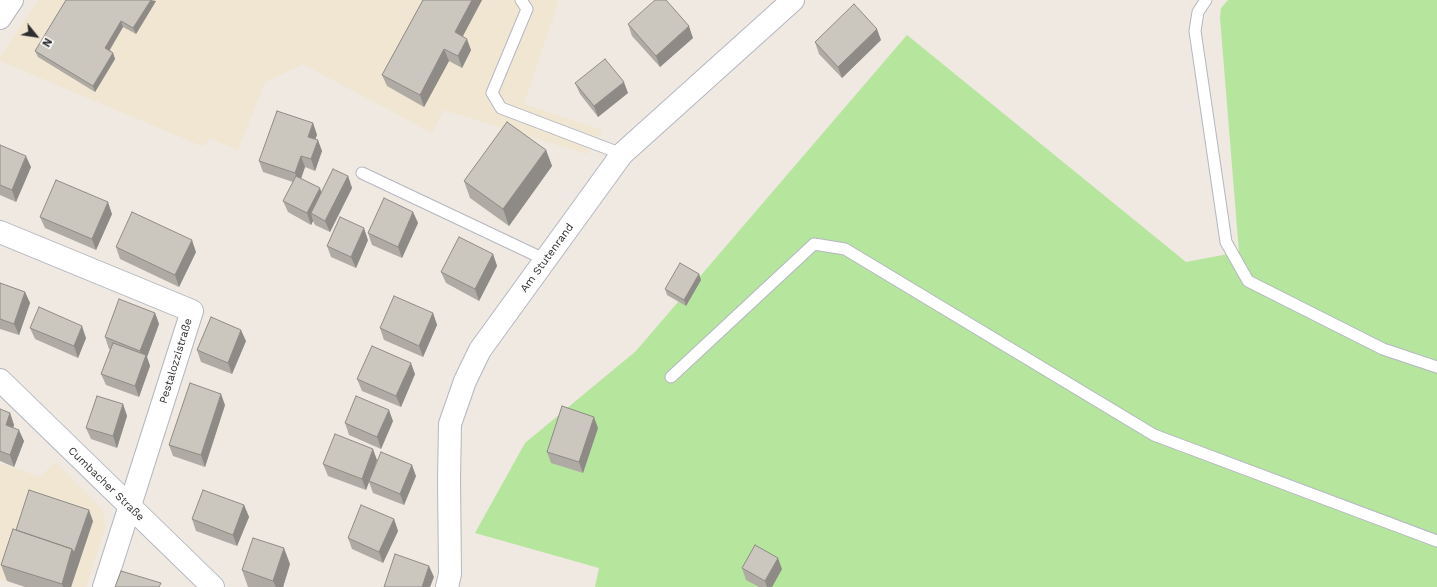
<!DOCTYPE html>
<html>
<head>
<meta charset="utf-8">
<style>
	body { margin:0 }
	#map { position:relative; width:1437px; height:587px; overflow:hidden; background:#efe9e1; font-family:"Work Sans",sans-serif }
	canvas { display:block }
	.north { position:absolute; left:16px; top:16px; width:40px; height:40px; -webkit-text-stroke:3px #fff; paint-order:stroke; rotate:120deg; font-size:11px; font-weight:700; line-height:16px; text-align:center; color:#2e2e2e }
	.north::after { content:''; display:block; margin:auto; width:14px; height:18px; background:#2e2e2e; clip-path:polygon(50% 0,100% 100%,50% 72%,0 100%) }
</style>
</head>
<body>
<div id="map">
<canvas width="1437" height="587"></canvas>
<div class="north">N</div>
</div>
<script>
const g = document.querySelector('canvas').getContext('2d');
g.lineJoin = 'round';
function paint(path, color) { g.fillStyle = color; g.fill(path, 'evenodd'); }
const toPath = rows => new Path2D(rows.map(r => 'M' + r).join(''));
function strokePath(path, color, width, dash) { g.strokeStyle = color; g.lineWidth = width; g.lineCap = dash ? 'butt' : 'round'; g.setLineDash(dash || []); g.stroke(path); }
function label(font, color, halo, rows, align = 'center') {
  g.font = font + ' "Work Sans",sans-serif'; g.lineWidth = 3; g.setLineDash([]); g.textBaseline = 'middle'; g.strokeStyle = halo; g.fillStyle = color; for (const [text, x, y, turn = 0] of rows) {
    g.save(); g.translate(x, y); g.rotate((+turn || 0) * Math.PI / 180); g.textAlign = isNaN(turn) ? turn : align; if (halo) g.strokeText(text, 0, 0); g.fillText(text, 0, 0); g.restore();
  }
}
paint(toPath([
	[38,0,559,0,524,104,603,130,586,154,444,110,432,133,303,64,265,82,238,150,209,138,204,147,0,61,0,57],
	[55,462,103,510,105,528,86,587,25,587,0,579,0,463,40,477]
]), '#f0e6d1');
paint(toPath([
	[1228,0,1437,0,1437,587,595,587,599,568,475,533,525,443,636,351,907,35,1186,262,1239,252,1220,18,1221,8]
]), '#b6e59e');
const lane = toPath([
	[521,0,527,9,492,93,501,108,622,154],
	[1206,0,1198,12,1195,31,1226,242,1248,281,1383,349,1437,367],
	[362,173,546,260],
	[671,377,814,244,845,249,1154,435,1437,541]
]);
const street = toPath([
	[0,18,12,0],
	[0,232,192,311,104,587],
	[447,587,450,574,449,479,450,424,465,381,480,350,622,154,793,0]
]);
const secondary = toPath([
	[0,380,213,587]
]);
strokePath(lane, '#b4b7c1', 13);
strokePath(street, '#b4b7c1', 24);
strokePath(secondary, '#b4b7c1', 24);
strokePath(lane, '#fff', 11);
strokePath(street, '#fff', 22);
strokePath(secondary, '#fff', 22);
paint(toPath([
	[423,0,482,0,463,36,471,50,462,68,449,61,424,107,387,86,382,75],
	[156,1,136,34,123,27,110,50,113,53,115,59,95,92,38,57,35,51],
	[628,24,693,38,660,67,632,36],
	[881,40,842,78,819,54,815,42],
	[575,83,628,93,598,117,580,94],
	[313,123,317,135,315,139,322,151,315,171,305,167,301,179,321,192,348,176,352,188,330,232,315,225,313,221,311,225,288,212,283,201,293,182,263,172,259,161],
	[0,145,31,167,16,202,0,195],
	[546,150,552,166,509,226,470,198,464,181],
	[413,212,418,223,402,258,372,245,368,233],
	[112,214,96,250,45,228,40,217],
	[368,240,356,268,331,257,327,246],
	[116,247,196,252,179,287,120,259],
	[493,254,497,266,479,301,446,283,441,272],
	[699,274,701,280,686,306,667,295,665,289],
	[0,283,25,292,30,303,19,335,0,329],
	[155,313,159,324,147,357,150,366,139,397,106,385,101,374,110,349,109,349,105,337],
	[433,313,437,325,423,357,384,340,380,328],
	[30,328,86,338,78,358,35,339],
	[246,341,232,374,201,362,197,350],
	[415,374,401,407,362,391,357,379],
	[123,404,127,416,117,448,91,439,86,428],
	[225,405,205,467,173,456,169,445],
	[0,409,10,413,14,425,13,427,24,441,14,467,0,461],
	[393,421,381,449,349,435,345,423],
	[598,428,583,473,551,463,547,452],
	[377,460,373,472,416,476,404,505,373,493,369,482,366,490,328,476,323,464],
	[244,505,249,517,237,546,196,531,192,519],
	[394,519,398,531,383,563,352,549,348,538],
	[93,521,71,587,25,587,7,581,1,565,16,530],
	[290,564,283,587,248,587,242,570],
	[742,568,782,569,772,587,759,587,746,580]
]), '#afaba4');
paint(toPath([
	[151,0,156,1,136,34,133,28],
	[472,0,482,0,459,43,455,32],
	[121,21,123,27,107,54,105,48],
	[689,26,693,38,660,67,656,56],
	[877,29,881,40,842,78,838,67],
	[467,39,471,50,462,68,458,56],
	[444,49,449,61,424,107,420,95],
	[113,53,115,59,95,92,93,86],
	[624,82,628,93,598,117,594,106],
	[313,123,317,135,312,148,308,137],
	[318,140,322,151,315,171,311,159],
	[546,150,552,166,509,226,503,209],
	[26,156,31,167,16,202,12,190],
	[301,156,305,167,299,184,295,173],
	[348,176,352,188,330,232,325,221],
	[320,188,324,200,311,213,313,221,311,225,307,213],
	[108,202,112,214,96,250,92,239],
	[413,212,418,223,402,258,398,247],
	[364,228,368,240,356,268,351,257],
	[192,240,196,252,179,287,175,275],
	[493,254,497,266,479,301,475,289],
	[699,274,701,280,686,306,684,300],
	[25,292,30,303,19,335,14,324],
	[155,313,159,324,147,357,150,366,139,397,135,386,144,360,140,351],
	[433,313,437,325,423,357,419,346],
	[82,326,86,338,78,358,74,346],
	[241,330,246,341,232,374,228,363],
	[411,363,415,374,401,407,396,396],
	[221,394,225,405,205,467,201,455],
	[123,404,127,416,117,448,113,436],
	[389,410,393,421,381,449,377,437],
	[10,413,14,425,10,436,6,425],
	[594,417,598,428,583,473,579,462],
	[19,430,24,441,14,467,10,455],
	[373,449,377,460,366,490,362,479],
	[412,465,416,476,404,505,400,494],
	[244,505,249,517,237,546,233,535],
	[89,510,93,521,71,587,63,587,62,584,72,549],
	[394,519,398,531,383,563,379,552],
	[284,548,290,564,283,587,276,587,273,581],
	[778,558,782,569,772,587,767,587,765,581],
	[429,566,434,577,430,587,422,587]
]), '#8e8b86');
const building = toPath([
	[66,0,151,0,133,28,121,21,105,48,113,53,93,86,35,51,66,0],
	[423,0,472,0,455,32,467,39,458,56,444,49,420,95,382,75,423,0],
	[655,0,666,0,689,26,656,56,628,24,655,0],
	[854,4,877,29,838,67,815,42,854,4],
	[605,59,624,82,594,106,575,83,605,59],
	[277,111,313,123,308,137,318,140,311,159,301,156,295,173,259,161,277,111],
	[507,122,546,150,503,209,464,181,507,122],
	[0,145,26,156,12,190,0,185,0,145],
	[333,169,348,176,325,221,311,213,333,169],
	[296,176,320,188,307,213,283,201,296,176],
	[56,180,108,202,92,239,40,217,56,180],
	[384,198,413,212,398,247,368,233,384,198],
	[132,212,192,240,175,275,116,247,132,212],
	[340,217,364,228,351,257,327,246,340,217],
	[459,237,493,254,475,289,441,272,459,237],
	[680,263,699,274,684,300,665,289,680,263],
	[0,283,25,292,14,324,0,319,0,283],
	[394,296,433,313,419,346,380,328,394,296],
	[119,299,155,313,140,351,105,337,119,299],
	[39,307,82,326,74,346,30,328,39,307],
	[211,317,241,330,228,363,197,350,211,317],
	[113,343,146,355,135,386,101,374,113,343],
	[372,346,411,363,396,396,357,379,372,346],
	[190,383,221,394,201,455,169,445,190,383],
	[97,396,123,404,113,436,86,428,97,396],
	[356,396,389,410,377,437,345,423,356,396],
	[562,406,594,417,579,462,547,452,562,406],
	[0,409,10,413,6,425,19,430,10,455,0,451,0,409],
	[335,434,373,449,362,479,323,464,335,434],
	[381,452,412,465,400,494,369,481,381,452],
	[29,490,89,510,74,553,72,549,16,530,29,490],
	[203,490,244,505,233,535,192,519,203,490],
	[361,505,394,519,379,552,348,538,361,505],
	[13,529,72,549,62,584,1,565,13,529],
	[253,538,284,548,273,581,242,570,253,538],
	[755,545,778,558,765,581,742,568,755,545],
	[395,554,429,566,422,587,384,587,395,554],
	[121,571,161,583,159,587,115,587,121,571]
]);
paint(building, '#cbc7bf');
strokePath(building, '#8e8b86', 1);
label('11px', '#2e2e2e', '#fff', [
	["Am Stutenrand",547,258,-54],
	["Pestalozzistraße",176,361,-73],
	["Cumbacher Straße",106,484,44]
]);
</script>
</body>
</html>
